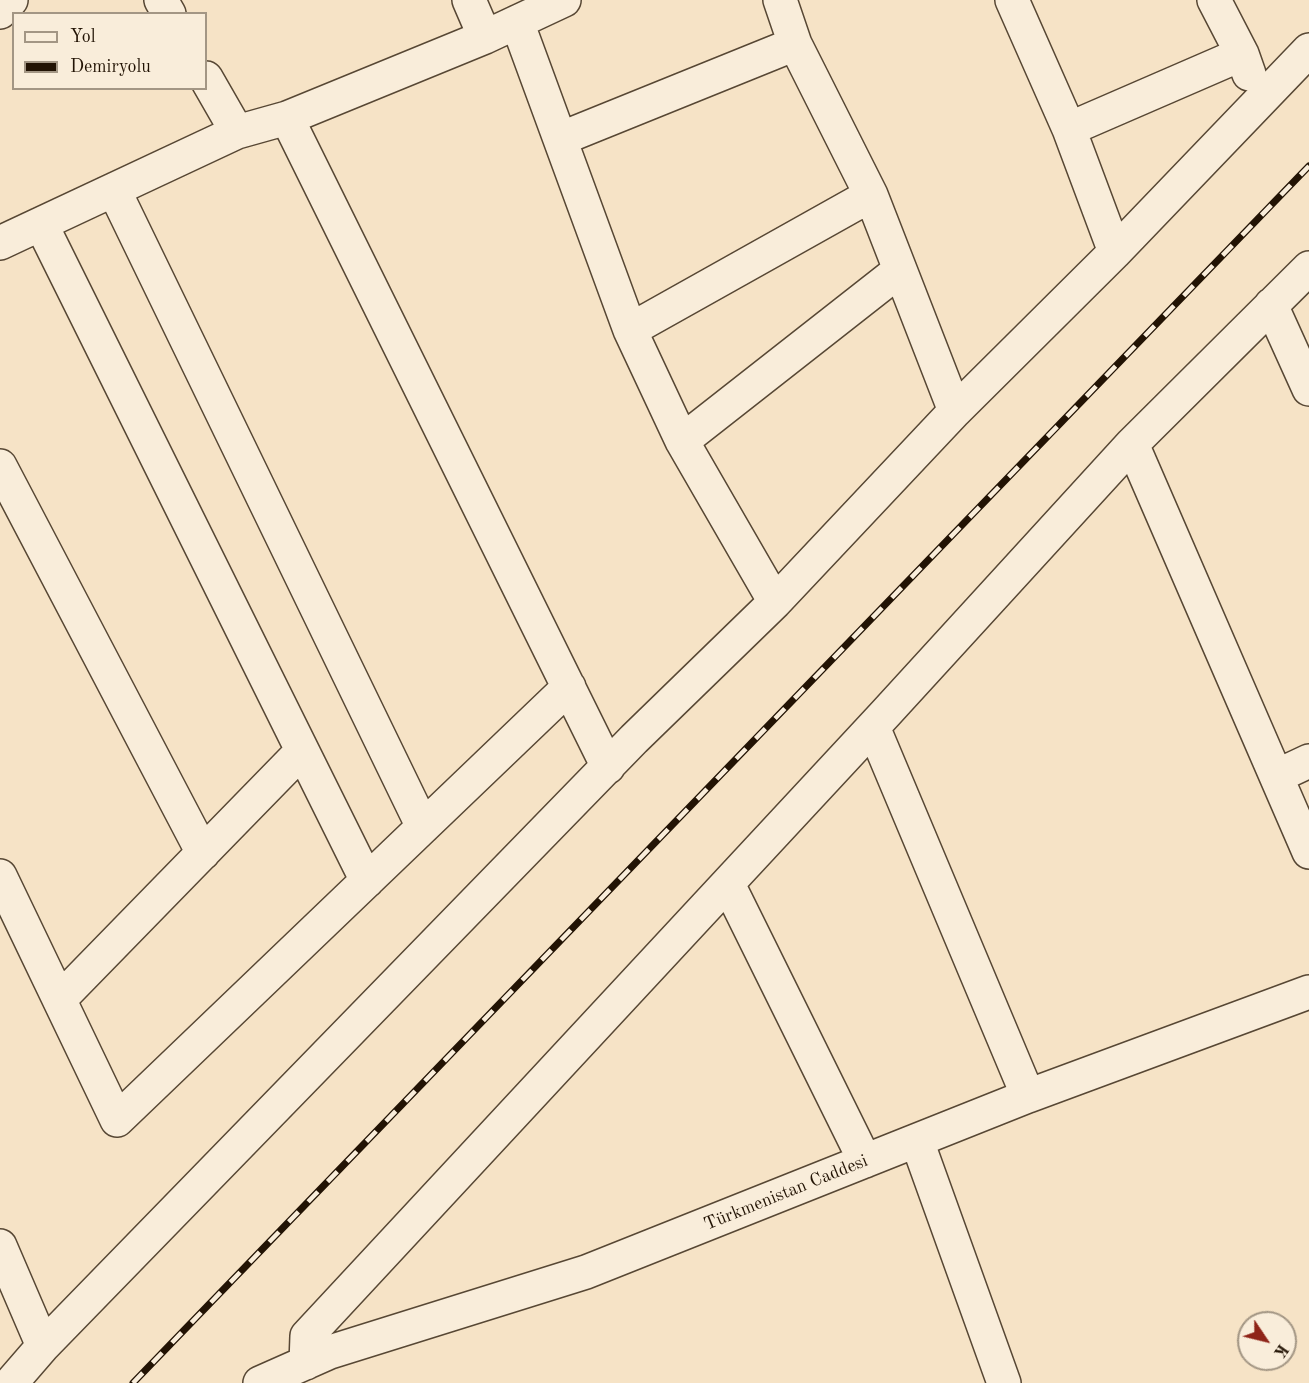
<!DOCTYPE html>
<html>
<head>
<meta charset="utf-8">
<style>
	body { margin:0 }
	#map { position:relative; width:1309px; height:1383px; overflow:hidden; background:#f6e3c6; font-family:"Old Standard TT",serif }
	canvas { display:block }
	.legend { position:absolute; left:12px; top:12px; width:195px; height:78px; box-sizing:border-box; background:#f9edda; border:2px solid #a39684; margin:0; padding:8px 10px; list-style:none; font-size:18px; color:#221304 }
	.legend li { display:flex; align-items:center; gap:12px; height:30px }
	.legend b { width:30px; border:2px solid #a39684 }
	.north { position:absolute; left:1237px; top:1311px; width:60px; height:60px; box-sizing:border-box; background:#f9edda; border:2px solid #a39684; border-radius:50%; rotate:125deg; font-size:16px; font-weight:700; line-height:24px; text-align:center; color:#221304 }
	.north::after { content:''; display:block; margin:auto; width:21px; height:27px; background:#8f2418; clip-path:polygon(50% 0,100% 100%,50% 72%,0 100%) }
</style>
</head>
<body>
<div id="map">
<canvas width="1309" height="1383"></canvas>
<ul class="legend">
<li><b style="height:8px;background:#f9edda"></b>Yol</li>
<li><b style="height:8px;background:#221304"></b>Demiryolu</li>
</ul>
<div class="north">K</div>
</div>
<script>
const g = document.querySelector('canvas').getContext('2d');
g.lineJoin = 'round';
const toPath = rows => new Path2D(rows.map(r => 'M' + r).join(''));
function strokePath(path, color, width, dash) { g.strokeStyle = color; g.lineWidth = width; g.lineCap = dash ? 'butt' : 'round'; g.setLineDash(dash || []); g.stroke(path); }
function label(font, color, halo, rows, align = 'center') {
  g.font = font + ' "Old Standard TT",serif'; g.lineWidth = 6; g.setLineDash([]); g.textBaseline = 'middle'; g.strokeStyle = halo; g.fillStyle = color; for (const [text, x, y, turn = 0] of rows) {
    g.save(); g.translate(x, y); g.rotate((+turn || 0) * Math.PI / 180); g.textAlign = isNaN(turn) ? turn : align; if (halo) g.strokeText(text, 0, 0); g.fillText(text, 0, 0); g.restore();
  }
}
const minor = toPath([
	[161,0,169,14],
	[469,0,485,37],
	[780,0,795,44,871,195,955,411],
	[1012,0,1069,129,1115,252],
	[1214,0,1242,54,1249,74],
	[0,12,11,0],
	[517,22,630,330,682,441,775,602],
	[206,78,237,132],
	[287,118,608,767],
	[1069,129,1242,54],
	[560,139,795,44],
	[114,190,423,827],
	[41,224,367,881],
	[0,243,237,132,287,118,485,37,564,0],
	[1271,305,1309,389],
	[630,330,871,195],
	[682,441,900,270],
	[1132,444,1309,852],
	[0,466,203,853],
	[873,727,1028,1096],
	[1277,776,1309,761],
	[0,876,117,1120,569,687],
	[728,884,865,1161],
	[60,999,302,751],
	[917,1141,1004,1383],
	[0,1246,43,1346],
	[306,1363,307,1336,885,714,1132,444,1309,268],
	[11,1383,43,1346,634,739,775,602,955,411,1115,252,1309,50],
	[260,1383,330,1352,586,1272,1028,1096,1309,992]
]);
strokePath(minor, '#574734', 36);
strokePath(minor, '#f9edda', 33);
const rail = toPath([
	[133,1383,1309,166]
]);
strokePath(rail, '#221304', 7);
strokePath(rail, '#f9edda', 4.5, [14]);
label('18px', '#221304', '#f9edda', [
	["Türkmenistan Caddesi",786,1193,-22]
]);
</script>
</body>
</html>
